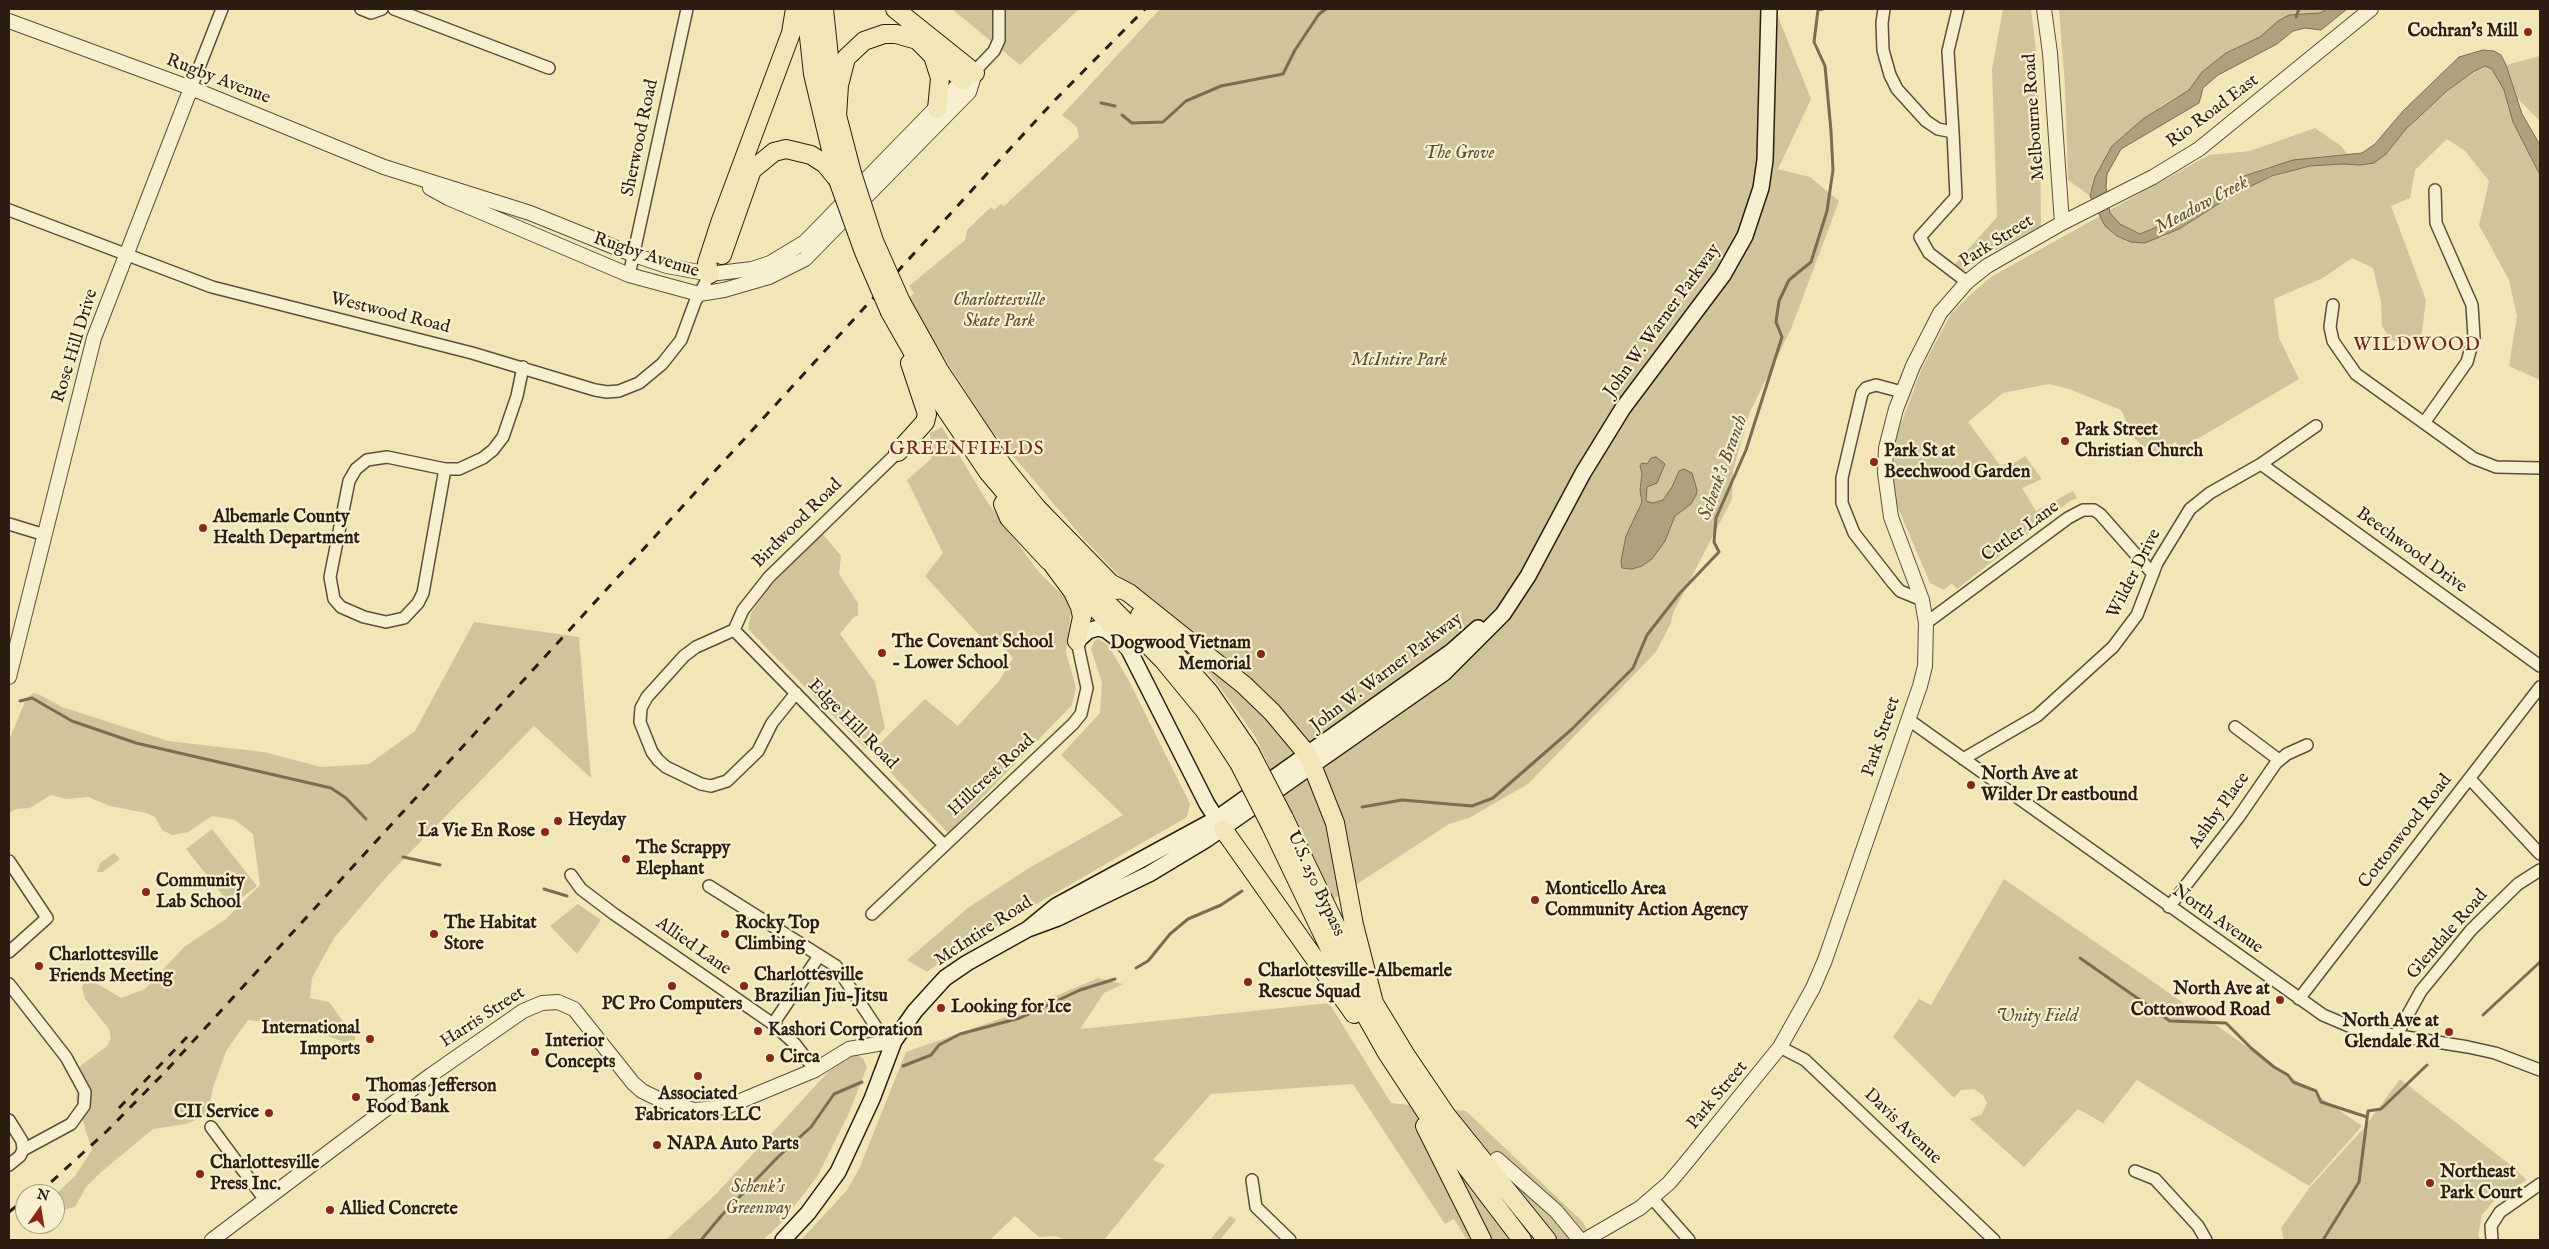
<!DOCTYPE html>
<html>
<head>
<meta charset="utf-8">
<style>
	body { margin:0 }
	#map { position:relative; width:2549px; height:1249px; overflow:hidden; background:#f3e6b6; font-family:"IM FELL English",serif }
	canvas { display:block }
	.frame { position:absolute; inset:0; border:10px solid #2c1c11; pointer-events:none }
	.north { position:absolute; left:15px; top:1184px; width:50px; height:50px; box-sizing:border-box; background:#f7efd0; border:1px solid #a69b84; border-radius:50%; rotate:13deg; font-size:14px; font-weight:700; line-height:20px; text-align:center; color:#2c1c11 }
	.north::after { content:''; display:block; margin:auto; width:18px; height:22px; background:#8f2418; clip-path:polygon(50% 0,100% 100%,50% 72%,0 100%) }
</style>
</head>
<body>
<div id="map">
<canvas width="2549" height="1249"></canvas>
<div class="frame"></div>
<div class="north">N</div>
</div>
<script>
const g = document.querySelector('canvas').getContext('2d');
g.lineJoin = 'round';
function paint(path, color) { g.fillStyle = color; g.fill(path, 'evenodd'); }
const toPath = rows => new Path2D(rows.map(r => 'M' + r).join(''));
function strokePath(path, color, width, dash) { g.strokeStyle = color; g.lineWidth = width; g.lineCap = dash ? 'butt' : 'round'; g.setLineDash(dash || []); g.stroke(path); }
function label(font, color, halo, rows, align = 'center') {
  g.font = font + ' "IM FELL English",serif'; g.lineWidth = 4.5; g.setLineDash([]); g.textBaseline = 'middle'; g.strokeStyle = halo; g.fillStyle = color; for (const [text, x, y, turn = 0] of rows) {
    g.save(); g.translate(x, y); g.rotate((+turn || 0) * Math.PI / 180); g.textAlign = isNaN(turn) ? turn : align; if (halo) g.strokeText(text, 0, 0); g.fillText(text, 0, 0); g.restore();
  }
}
paint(toPath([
	[952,9,1079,9,1020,65],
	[1160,9,1775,9,1811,99,1778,169,1810,177,1839,201,1791,329,1750,412,1733,470,1732,499,1673,613,1671,623,1656,652,1528,784,1469,818,1449,824,1331,901,1256,738,1231,702,1194,654,1082,537,991,430,907,300,914,293,909,286,965,240,967,230,991,207,994,210,1001,204,1004,206,1079,137,1077,127,1062,115],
	[2003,9,2031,9,2036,50,2040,125,2041,226,1981,258,1962,271,1955,264,1997,217,1992,69],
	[2059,9,2327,9,2320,13,2289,15,2278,21,2260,37,2226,53,2202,72,2189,90,2161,106,2095,177,2090,196,2068,180,2065,86],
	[2540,56,2540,121,2517,98,2506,65],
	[2485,66,2492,69,2504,90,2513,122,2540,175,2540,380,2509,366,2517,316,2509,280,2479,225,2489,181,2465,151,2447,139,2415,170,2410,198,2391,206,2426,300,2420,347,2391,340,2382,326,2381,302,2373,268,2352,258,2323,278,2274,299,2279,338,2299,379,2182,448,2175,442,2157,458,2134,438,2121,410,2069,389,2049,384,2003,393,1968,422,2000,465,2016,462,2025,456,2042,479,2022,488,2036,511,2073,491,2077,498,2070,501,1957,589,1952,583,1944,590,1930,583,1895,501,1893,479,1896,437,1922,368,1951,314,1970,295,1991,277,2100,216,2105,226,2117,236,2161,238,2256,182,2310,166,2342,164,2360,165,2386,154,2406,129,2430,107,2459,82],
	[2315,128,2341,146,2347,154,2315,157,2266,168,2244,176,2190,213,2140,234,2120,224,2110,213,2110,210,2209,155,2250,151],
	[942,427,988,503,1038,571,1067,600,1071,612,1066,652,1076,688,1072,705,948,833,871,752,925,699,958,726,999,681,1013,658,997,641,990,647,925,576,943,553,907,480,931,459,930,433],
	[822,533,841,556,839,574,858,603,858,615,853,618,840,634,875,682,885,728,866,749,748,629,751,613,769,588],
	[474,622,579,637,591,778,534,726,389,874,334,938,312,978,310,998,329,1002,348,1028,355,1032,355,1040,344,1042,323,1034,306,1034,277,1024,248,1020,226,1051,213,1088,208,1115,186,1124,153,1129,100,1173,86,1187,75,1207,55,1212,55,1195,75,1176,92,1150,76,1099,80,1066,107,1046,111,1038,109,1029,85,999,82,987,84,981,91,980,121,998,145,989,184,947,226,919,260,885,253,834,235,820,212,816,188,832,172,835,162,830,155,817,146,813,110,806,88,797,66,799,51,795,30,808,16,809,9,813,9,740,27,697,34,693,40,695,62,707,168,741,264,752,321,767,369,764,415,731],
	[1098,639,1108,645,1128,679,1190,804,1187,817,957,950,927,972,907,960,969,907,1029,868,1123,815,1061,755,1100,713,1102,683,1091,649,1094,641],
	[212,829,257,886,231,906,186,849],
	[114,853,120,859,103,872,97,872,100,863],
	[2004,879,2362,1126,2309,1186,2137,1080,2103,1123,2078,1109,2024,1167,1970,1119,1982,1114,1987,1103,1983,1095,1974,1089,1961,1090,1954,1098,1893,1037,1919,999,1931,1005],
	[578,904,601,920,577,954,550,926],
	[1098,978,1123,984,1104,993,1080,1029,1329,1003,1391,1103,1466,1111,1582,1221,1594,1240,1467,1240,1454,1219,1445,1224,1353,1084,1211,1094,1153,1160,1165,1165,1104,1240,1066,1240,1055,1236,1039,1237,1015,1216,990,1240,801,1240,847,1190,859,1169,906,1052,1011,1015],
	[855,1054,863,1058,867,1067,849,1113,817,1177,781,1223,763,1240,666,1240,717,1193,828,1072],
	[2400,1079,2508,1163,2527,1180,2495,1200,2482,1215,2478,1235,2480,1240,2284,1240,2281,1228,2310,1187,2364,1128],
	[1230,1216,1236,1220,1220,1240,1210,1240]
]), '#d1c49a');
const water = toPath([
	[2327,9,2347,9,2321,30,2305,28,2293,31,2277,44,2218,75,2203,88,2199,103,2121,149,2107,174,2106,187,2110,213,2120,224,2140,234,2190,213,2244,176,2293,160,2362,153,2375,144,2403,111,2459,57,2483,50,2494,51,2501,55,2506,65,2522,114,2540,145,2540,175,2513,122,2504,90,2492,69,2485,66,2473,72,2447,91,2406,129,2386,154,2374,163,2360,165,2342,164,2310,166,2272,176,2234,194,2179,229,2145,243,2131,242,2117,236,2105,226,2090,196,2095,177,2112,146,2143,119,2189,90,2202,72,2226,53,2260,37,2278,21,2289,15,2320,13,2327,9],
	[1656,457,1665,464,1657,483,1647,487,1646,501,1653,503,1663,500,1672,487,1679,471,1684,469,1692,473,1697,490,1696,495,1691,504,1675,516,1665,541,1652,559,1642,566,1632,569,1622,568,1621,561,1626,536,1642,502,1640,490,1642,474,1640,466,1642,463,1647,464,1651,458,1656,457]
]);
paint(water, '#afa17e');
strokePath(water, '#7b6c52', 1);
strokePath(toPath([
	[2296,17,2299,9],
	[1101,103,1115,106],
	[1122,115,1132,123,1163,122,1186,101,1221,86,1283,74,1295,50,1319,14,1326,9],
	[20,701,32,698,72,721,136,743,331,788,346,798,366,819],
	[1362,807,1402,800,1472,806,1493,798,1572,729,1633,668,1647,635,1679,594,1719,552,1714,542,1716,518,1746,450,1782,337,1776,322,1779,301,1789,280,1811,262,1827,211,1833,170,1831,131,1825,66,1814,42,1818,10,1823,9],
	[403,857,440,865],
	[544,889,567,896],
	[2080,958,2170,1021,2226,1023,2251,1048,2274,1067,2288,1075,2293,1082,2316,1091,2321,1102,2367,1117],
	[1136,968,1148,961,1170,934,1188,919,1221,905,1242,891],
	[2483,1015,2540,962],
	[903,1066,931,1055,939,1045,960,1034,1020,1018,1080,990,1115,979],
	[701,1240,722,1215,778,1157,811,1127,834,1094,862,1082],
	[2323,1240,2359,1182,2368,1111,2381,1109,2427,1065]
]), '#7b6c52', 3);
const minor = toPath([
	[361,9,371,13,382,9],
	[394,9,549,68],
	[1884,9,1882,23,1883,50,1890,75,1897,89,1926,121,1938,129,1953,132,1948,51,1958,9],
	[970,76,994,51,999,40,999,9],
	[191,88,222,9],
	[1953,132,1956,197,1920,237,1929,253,1967,282],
	[9,210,212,287,472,353,595,390,607,392,619,391,639,383,662,364,681,340,695,302,710,274],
	[629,275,687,9],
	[2333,305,2330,327,2333,341,2356,374,2473,458,2496,467,2540,468],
	[1902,392,1876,385,1866,388,1862,393,1842,478,1842,503,1854,533,1893,583,1900,591,1922,600],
	[2424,423,2467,362,2474,337,2472,305,2436,223,2435,190],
	[387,457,445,469,423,593,418,603,404,618,386,622,364,617,341,607,334,599,330,577,349,481,356,469,367,460,387,457],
	[2261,464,2540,666],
	[445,469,459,469,483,458,493,450,503,437,517,396,523,367],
	[9,524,45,535],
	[1926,623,2068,518,2083,510,2094,510,2100,514,2153,574],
	[734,630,696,647,684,656,647,697,641,708,640,722,652,752,658,760,666,767,701,784,711,786,727,781,758,751,772,723,796,693],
	[734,630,944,845],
	[734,630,743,610,769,577,898,452],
	[1909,720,2323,1015,2356,1029,2468,1047,2495,1053,2540,1070],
	[2235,727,2279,760],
	[1963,759,2037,716,2113,647,2137,615,2157,563,2190,509,2210,493,2261,464,2316,426],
	[2470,779,2540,854],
	[9,861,47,918,9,952],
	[571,875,581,889,614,914,773,1024,795,1044,815,1070],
	[709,886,836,966,878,1030,894,1041],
	[2169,907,2238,818,2276,763,2287,754,2307,745],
	[872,914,1073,724,1081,714,1087,688,1077,641],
	[9,984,66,1057,85,1092,84,1106,71,1124,23,1150],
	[2299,999,2540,687],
	[773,1024,819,956],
	[2396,1036,2421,991,2471,930,2518,884,2540,870],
	[1780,1047,1805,1060,1994,1240],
	[9,1120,22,1141,23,1150],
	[211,1127,265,1200],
	[9,1165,20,1156,23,1150],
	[2135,1171,2155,1179,2198,1226,2206,1240],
	[1252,1180,1256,1207,1290,1240],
	[1652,1198,1689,1240],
	[2492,1240,2491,1226,2500,1212,2540,1184]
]);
const tertiary = toPath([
	[2044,9,2050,53,2062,223],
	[9,21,191,88,384,167,530,213,634,255,667,266,710,274,752,269,770,263,805,242,963,80],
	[430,188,448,198,629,275,699,294,724,290,769,277,805,259,969,92,975,73],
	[9,677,94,338,191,88],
	[1497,1159,1556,1211,1580,1240],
	[212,1240,431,1075,523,1011,542,1003,558,1002,574,1009,633,1083,642,1091,669,1104,695,1110,726,1107,815,1070,849,1049,894,1041],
	[1585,1240,1640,1208,1669,1183,1685,1164,1780,1047,1813,988,1825,960,1920,686,1925,666,1926,623,1922,600,1891,517,1885,473,1886,448,1896,409,1913,366,1940,313,1967,282,1987,266,2062,223,2153,177,2199,149,2371,9]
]);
const secondary = toPath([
	[1077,641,1088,631,1098,628,1106,630,1127,646,1207,804,1222,827],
	[1028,929,1058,918,1149,874,1207,839,1444,673,1503,614,1528,576,1583,473,1623,408,1723,275,1745,236,1761,188,1765,160,1769,9],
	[783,1240,808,1213,838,1172,872,1099,894,1041,915,1011,945,978,967,963,1028,929,1056,906,1216,819,1452,651,1478,628]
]);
const trunk = toPath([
	[806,9,813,74,837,175],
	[824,9,834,104,852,173],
	[895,9,975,73],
	[933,54,963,80],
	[837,116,839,85,846,58,864,41,884,34,896,34,917,40,933,56,940,78,937,109],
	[722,255,752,170,774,152,786,149,811,155,825,164,838,180],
	[710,274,707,263,720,223,791,33,795,9],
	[901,302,939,370,1003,466,1037,508,1117,590],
	[890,312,943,405,988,472,1049,544,1164,661,1205,711,1239,763],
	[898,452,925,422,927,414,910,363],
	[1003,504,1009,518,1049,561],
	[1053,565,1073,592,1080,607,1082,617,1077,641],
	[1110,583,1129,593,1244,685,1272,712,1308,755,1335,823,1354,925,1374,1003,1405,1054,1447,1116,1547,1240],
	[1082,594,1108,621,1127,646],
	[1140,615,1209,692,1250,752],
	[1284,818,1361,978],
	[1271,826,1339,968,1387,1053,1433,1123,1522,1240],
	[1223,829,1354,1014],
	[1425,1126,1482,1240]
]);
strokePath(minor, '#5e4e3a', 14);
strokePath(tertiary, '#5e4e3a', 16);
strokePath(secondary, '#2c1c11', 18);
strokePath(trunk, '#2c1c11', 20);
strokePath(minor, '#f7efd0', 11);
strokePath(tertiary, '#f7efd0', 14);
strokePath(secondary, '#f7efd0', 15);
strokePath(trunk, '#f3e6b6', 18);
strokePath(toPath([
	[119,1108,187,1037],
	[38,1194,108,1130,164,1073,984,177,1055,100,1145,9],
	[9,1212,25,1199]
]), '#2c1c11', 3, [9, 9]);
const trunkBridge = toPath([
	[852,173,874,241,901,302],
	[838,180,864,252,890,312],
	[1250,752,1284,818],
	[1239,763,1271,826]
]);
strokePath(trunkBridge, '#2c1c11', 20, []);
strokePath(trunkBridge, '#f3e6b6', 18);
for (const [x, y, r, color] of [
	[2528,32,5,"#8f2418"],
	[2065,441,5,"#8f2418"],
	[1874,462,5,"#8f2418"],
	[203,528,5,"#8f2418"],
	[882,653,5,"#8f2418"],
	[1261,654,5,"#8f2418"],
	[1971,785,5,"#8f2418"],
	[558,821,5,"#8f2418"],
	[545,832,5,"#8f2418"],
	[626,859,5,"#8f2418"],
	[146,892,5,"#8f2418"],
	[1535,900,5,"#8f2418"],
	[434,934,5,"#8f2418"],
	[725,934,5,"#8f2418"],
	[39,966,5,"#8f2418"],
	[1248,982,5,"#8f2418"],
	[672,986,5,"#8f2418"],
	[744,986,5,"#8f2418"],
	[2280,1000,5,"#8f2418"],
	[941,1008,5,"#8f2418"],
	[758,1031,5,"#8f2418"],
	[2449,1032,5,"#8f2418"],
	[370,1039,5,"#8f2418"],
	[535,1052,5,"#8f2418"],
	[770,1058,5,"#8f2418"],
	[698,1076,5,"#8f2418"],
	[356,1097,5,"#8f2418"],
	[269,1113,5,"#8f2418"],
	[657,1145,5,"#8f2418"],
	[200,1174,5,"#8f2418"],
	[2430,1183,5,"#8f2418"],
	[330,1210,5,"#8f2418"]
]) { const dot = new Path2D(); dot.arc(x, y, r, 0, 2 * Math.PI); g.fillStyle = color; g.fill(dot); strokePath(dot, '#f7efd0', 2); }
label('bold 18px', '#2c1c11', '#f7efd0', [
	["Cochran's Mill",2518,32,"right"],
	["Park Street",2075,431],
	["Christian Church",2075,452],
	["Park St at",1884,452],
	["Beechwood Garden",1884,473],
	["Albemarle County",213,518],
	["Health Department",213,539],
	["The Covenant School",892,643],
	["- Lower School",892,664],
	["Dogwood Vietnam",1251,644,"right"],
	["Memorial",1251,665,"right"],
	["North Ave at",1981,775],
	["Wilder Dr eastbound",1981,796],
	["Heyday",568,821],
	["La Vie En Rose",535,832,"right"],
	["The Scrappy",636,849],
	["Elephant",636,870],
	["Community",156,882],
	["Lab School",156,903],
	["Monticello Area",1545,890],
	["Community Action Agency",1545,911],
	["The Habitat",444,924],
	["Store",444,945],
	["Rocky Top",735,924],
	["Climbing",735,945],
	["Charlottesville",49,956],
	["Friends Meeting",49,977],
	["Charlottesville-Albemarle",1258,972],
	["Rescue Squad",1258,993],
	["Charlottesville",754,976],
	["Brazilian Jiu-Jitsu",754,997],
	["North Ave at",2270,990,"right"],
	["Cottonwood Road",2270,1011,"right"],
	["PC Pro Computers",672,1005,"center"],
	["Looking for Ice",951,1008],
	["North Ave at",2439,1022,"right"],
	["Glendale Rd",2439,1043,"right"],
	["International",360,1029,"right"],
	["Imports",360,1050,"right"],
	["Kashori Corporation",768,1031],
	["Interior",545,1042],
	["Concepts",545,1063],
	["Circa",780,1058],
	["Thomas Jefferson",366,1087],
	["Food Bank",366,1108],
	["Associated",698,1095,"center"],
	["Fabricators LLC",698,1116,"center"],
	["CII Service",259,1113,"right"],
	["NAPA Auto Parts",667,1145],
	["Charlottesville",210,1164],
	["Press Inc.",210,1185],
	["Northeast",2440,1173],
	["Park Court",2440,1194],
	["Allied Concrete",340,1210]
], 'left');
label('18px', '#2c1c11', '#f7efd0', [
	["Rugby Avenue",218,80,21],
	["Rio Road East",2213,112,-37],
	["Melbourne Road",2035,117,-94],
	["Sherwood Road",641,138,-78],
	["Park Street",1997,242,-32],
	["Rugby Avenue",646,256,18],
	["Westwood Road",390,314,14],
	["John W. Warner Parkway",1663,321,-54],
	["Rose Hill Drive",76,346,-73],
	["Birdwood Road",798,524,-45],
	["Cutler Lane",2021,532,-36],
	["Beechwood Drive",2411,551,36],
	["Wilder Drive",2135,574,-63],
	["John W. Warner Parkway",1387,673,-37],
	["Edge Hill Road",852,725,45],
	["Park Street",1882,737,-71],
	["Hillcrest Road",992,776,-43],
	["Ashby Place",2220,811,-54],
	["Cottonwood Road",2406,832,-52],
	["U.S. 250 Bypass",1315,884,65],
	["North Avenue",2217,920,35],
	["McIntire Road",984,932,-33],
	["Glendale Road",2448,935,-49],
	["Allied Lane",693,947,35],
	["Harris Street",483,1018,-33],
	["Park Street",1718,1096,-50],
	["Davis Avenue",1902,1127,44]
]);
label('italic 18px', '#5e4e3a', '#f7efd0', [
	["The Grove",1459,154],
	["Charlottesville",999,301],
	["Skate Park",999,322],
	["McIntire Park",1399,361],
	["Unity Field",2037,1017],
	["Schenk's",758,1188],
	["Greenway",758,1209]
]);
label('italic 19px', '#60513d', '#f7efd0', [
	["Meadow Creek",2202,206,-28],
	["Schenk's Branch",1724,468,-70]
]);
g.letterSpacing = '1px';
label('19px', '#7a1f14', '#f7efd0', [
	["WILDWOOD",2417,346],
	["GREENFIELDS",967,450]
]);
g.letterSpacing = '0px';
</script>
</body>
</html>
